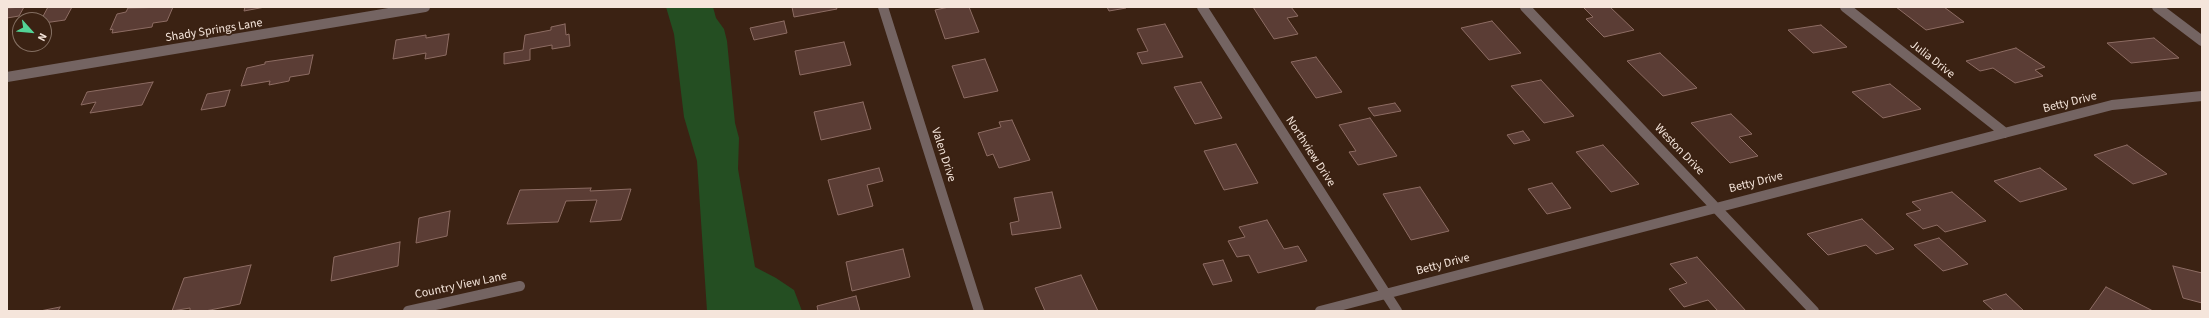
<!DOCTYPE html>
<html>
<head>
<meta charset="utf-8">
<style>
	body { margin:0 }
	#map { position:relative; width:2209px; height:318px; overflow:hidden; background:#3b2213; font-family:"Source Sans 3",sans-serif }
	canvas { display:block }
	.frame { position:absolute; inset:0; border:8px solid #f5e5db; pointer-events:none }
	.north { position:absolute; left:12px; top:12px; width:40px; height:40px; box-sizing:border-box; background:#3b2213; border:1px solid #857063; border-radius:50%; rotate:117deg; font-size:11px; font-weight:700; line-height:16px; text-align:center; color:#f5e5db }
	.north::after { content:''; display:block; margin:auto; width:14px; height:18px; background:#53d396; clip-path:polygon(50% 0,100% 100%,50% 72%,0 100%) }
</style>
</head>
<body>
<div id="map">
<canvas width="2209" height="318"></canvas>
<div class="frame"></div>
<div class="north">N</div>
</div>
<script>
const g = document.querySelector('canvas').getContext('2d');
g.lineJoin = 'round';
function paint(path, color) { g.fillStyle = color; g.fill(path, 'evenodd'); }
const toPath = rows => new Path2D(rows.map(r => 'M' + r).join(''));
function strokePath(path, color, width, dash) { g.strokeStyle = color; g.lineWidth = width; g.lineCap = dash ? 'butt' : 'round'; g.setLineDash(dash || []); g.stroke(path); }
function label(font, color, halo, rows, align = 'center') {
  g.font = font + ' "Source Sans 3",sans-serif'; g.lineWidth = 3.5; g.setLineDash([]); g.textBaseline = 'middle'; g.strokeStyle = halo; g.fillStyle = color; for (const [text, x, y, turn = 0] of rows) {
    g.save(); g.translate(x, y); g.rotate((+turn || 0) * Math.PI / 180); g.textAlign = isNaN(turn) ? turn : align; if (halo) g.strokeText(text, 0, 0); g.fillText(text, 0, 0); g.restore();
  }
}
paint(toPath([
	[666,7,713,7,716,18,724,29,727,41,735,123,739,138,738,169,755,267,776,278,794,290,802,311,707,311,697,161,684,117,674,34]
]), '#244e22');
const building = toPath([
	[24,7,19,16,7,18,7,8,24,7],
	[48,7,72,7,65,20,44,23,44,20,41,20,48,7],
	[173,7,167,21,153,23,152,27,112,33,113,29,110,30,117,14,126,12,128,8,173,7],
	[245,7,265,7,244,11,245,7],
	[792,7,836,7,837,9,794,17,792,7],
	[949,7,969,7,979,32,945,39,935,10,949,7],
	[1107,7,1125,7,1126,8,1109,11,1107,7],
	[1253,7,1291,7,1298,16,1287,18,1298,34,1274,39,1253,7],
	[1583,7,1610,7,1634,30,1604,37,1586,19,1593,17,1583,7],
	[1896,7,1944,7,1964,22,1926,30,1896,7],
	[784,21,787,33,754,40,750,28,784,21],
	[1492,21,1521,53,1489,60,1461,28,1492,21],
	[565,24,566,35,569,34,570,46,552,49,552,45,530,49,530,60,504,64,504,53,523,50,525,35,551,30,551,27,565,24],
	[1165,24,1183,57,1142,64,1137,53,1148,51,1137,29,1165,24],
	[1821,25,1847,47,1813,53,1788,30,1821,25],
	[449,34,446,55,425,59,426,53,393,59,396,40,426,35,426,38,449,34],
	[2154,38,2179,58,2131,63,2107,43,2154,38],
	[844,42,851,65,800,75,795,51,844,42],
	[2016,48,2045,67,2035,70,2043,76,2015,83,1993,68,1980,71,1966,61,2016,48],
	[1660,53,1697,88,1663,96,1627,61,1660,53],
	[313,55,309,74,290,77,289,81,269,85,270,81,241,86,247,68,265,64,265,62,313,55],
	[1316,57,1342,92,1316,98,1291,62,1316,57],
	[985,59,998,91,964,98,952,66,985,59],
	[1541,80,1574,116,1544,123,1511,86,1541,80],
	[153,82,142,105,90,113,96,102,81,105,87,92,153,82],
	[1201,82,1222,118,1195,124,1174,87,1201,82],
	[1890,84,1921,109,1883,118,1852,92,1890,84],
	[230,90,225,106,201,110,207,94,230,90],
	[863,102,871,129,821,140,814,112,863,102],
	[1395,103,1401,111,1374,116,1368,108,1395,103],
	[1731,114,1752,134,1739,137,1758,156,1730,163,1691,123,1731,114],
	[1370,118,1397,156,1358,165,1349,152,1356,151,1339,125,1370,118],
	[1012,120,1030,160,999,168,993,154,987,156,978,133,1001,127,999,122,1012,120],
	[1523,131,1530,140,1514,144,1507,135,1523,131],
	[1236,144,1258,183,1224,190,1204,151,1236,144],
	[1603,145,1639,184,1611,192,1576,152,1603,145],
	[2127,145,2167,174,2133,184,2094,155,2127,145],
	[879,168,883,181,867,185,873,206,838,215,828,180,879,168],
	[2040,168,2067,189,2020,202,1994,181,2040,168],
	[1552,183,1571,208,1547,214,1528,189,1552,183],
	[1420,187,1449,231,1411,240,1383,194,1420,187],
	[591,188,590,191,631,189,621,220,590,222,597,200,566,201,558,222,507,224,520,190,591,188],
	[1052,192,1061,228,1012,235,1010,223,1019,221,1014,198,1052,192],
	[1952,192,1986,221,1945,232,1937,225,1923,229,1906,214,1921,210,1912,202,1952,192],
	[450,211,447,236,416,243,419,218,450,211],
	[1862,219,1894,249,1876,254,1866,245,1828,255,1807,234,1862,219],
	[1267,220,1284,249,1298,246,1307,261,1258,273,1249,255,1237,257,1228,241,1245,237,1239,227,1267,220],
	[1939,238,1968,264,1943,271,1914,245,1939,238],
	[400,242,398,266,331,281,334,257,400,242],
	[903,249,910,277,852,291,846,262,903,249],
	[1697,257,1746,311,1718,311,1708,300,1684,307,1669,289,1687,283,1670,264,1697,257],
	[1223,260,1232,281,1213,285,1203,264,1223,260],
	[251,265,240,304,205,311,190,311,190,308,172,311,184,278,251,265],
	[2173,266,2202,273,2202,303,2183,298,2173,266],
	[1081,275,1098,311,1045,311,1035,288,1081,275],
	[2106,287,2153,311,2089,311,2106,287],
	[2006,294,2024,311,1994,311,1983,301,2006,294],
	[856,296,860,311,818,311,817,306,856,296],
	[60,307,58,311,40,311,60,307]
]);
paint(building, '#5b3d35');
strokePath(building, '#8d6c63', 1);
strokePath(toPath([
	[883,7,979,311],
	[1202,7,1397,311],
	[1525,7,1814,311],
	[1845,7,2005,133],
	[2157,7,2202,41],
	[7,77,425,7],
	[408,311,520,286],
	[1320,311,2112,105,2202,96]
]), '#746462', 10);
label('12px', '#f5e5db', '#3b2213', [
	["Shady Springs Lane",214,31,-9],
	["Julia Drive",1932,60,38],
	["Betty Drive",2070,103,-14],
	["Weston Drive",1679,150,46],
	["Northview Drive",1310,152,57],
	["Valen Drive",943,155,72],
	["Betty Drive",1756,183,-14],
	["Betty Drive",1443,265,-15],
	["Country View Lane",461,286,-12]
]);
</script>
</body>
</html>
